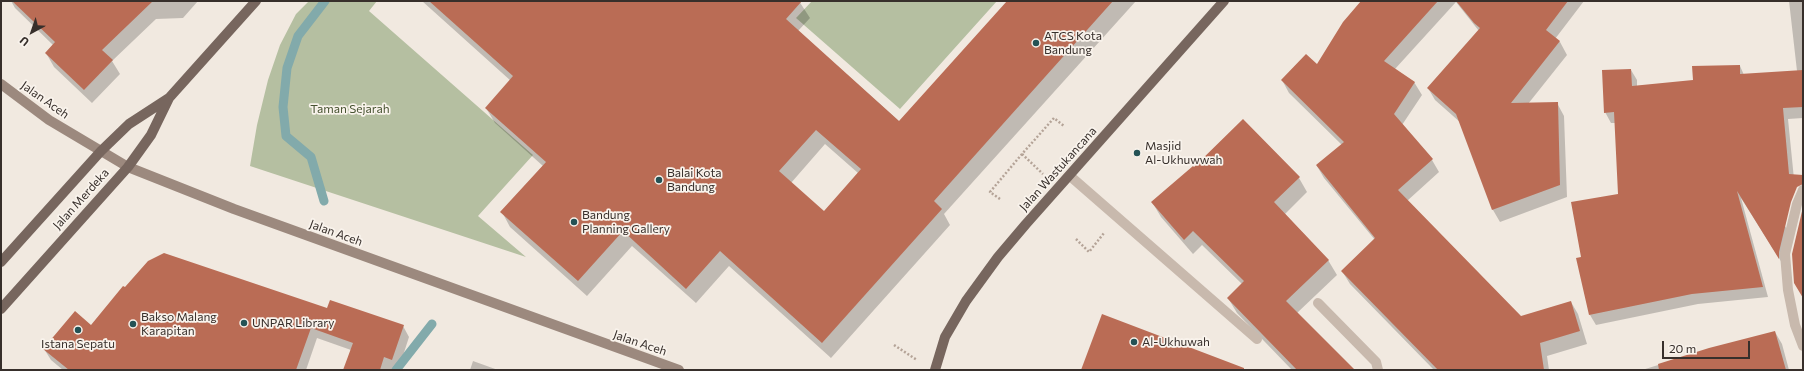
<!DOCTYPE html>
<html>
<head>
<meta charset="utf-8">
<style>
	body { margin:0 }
	#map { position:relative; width:1804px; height:371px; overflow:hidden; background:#f1e9e0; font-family:Commissioner,sans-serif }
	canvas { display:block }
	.frame { position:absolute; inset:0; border:2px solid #372f2b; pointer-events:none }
	.north { position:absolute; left:12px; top:12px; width:40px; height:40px; -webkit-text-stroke:3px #f9f3ec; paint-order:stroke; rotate:220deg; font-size:11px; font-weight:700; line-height:16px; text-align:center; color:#372f2b }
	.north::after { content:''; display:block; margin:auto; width:14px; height:18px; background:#372f2b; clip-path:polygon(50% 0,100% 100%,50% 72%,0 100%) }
	.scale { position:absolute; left:1662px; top:341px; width:88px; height:18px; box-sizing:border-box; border:2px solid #372f2b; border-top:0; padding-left:5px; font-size:12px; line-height:14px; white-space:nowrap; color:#372f2b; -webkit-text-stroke:3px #f9f3ec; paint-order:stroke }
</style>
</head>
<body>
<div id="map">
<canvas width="1804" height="371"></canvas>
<div class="frame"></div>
<div class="north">U</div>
<div class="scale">20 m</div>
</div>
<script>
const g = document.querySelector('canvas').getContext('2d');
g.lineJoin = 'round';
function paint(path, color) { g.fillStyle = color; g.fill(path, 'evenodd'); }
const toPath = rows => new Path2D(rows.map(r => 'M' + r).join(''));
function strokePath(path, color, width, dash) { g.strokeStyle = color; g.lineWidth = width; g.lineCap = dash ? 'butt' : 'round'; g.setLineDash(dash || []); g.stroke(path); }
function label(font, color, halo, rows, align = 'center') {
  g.font = font + ' Commissioner,sans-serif'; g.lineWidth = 3.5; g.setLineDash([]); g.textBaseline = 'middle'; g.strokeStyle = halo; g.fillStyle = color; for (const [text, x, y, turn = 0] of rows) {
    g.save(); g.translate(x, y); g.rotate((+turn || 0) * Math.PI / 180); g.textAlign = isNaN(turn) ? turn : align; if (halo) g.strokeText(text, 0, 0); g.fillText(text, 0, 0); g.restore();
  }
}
paint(toPath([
	[309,1,377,1,369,11,533,155,478,216,526,257,250,166,257,125,268,80,280,45,296,14],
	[812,1,997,1,900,109,796,18]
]), '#b5bfa1');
paint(toPath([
	[11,1,198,1,183,18,156,19,112,61,120,74,92,103,54,67,46,53,53,45,15,8],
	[422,1,799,1,810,18,798,31,900,122,1008,1,1136,1,944,214,950,225,831,358,729,266,696,303,632,246,587,296,510,227,502,212,543,166,495,123,486,108,511,81],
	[825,144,858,173,824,213,791,183],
	[1363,1,1584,1,1555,39,1560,42,1567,55,1528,104,1557,103,1564,116,1567,197,1500,222,1493,210,1461,123,1435,100,1428,88,1479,31,1456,2,1395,69,1414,82,1422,95,1402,125,1432,160,1439,172,1407,201,1521,317,1571,302,1578,314,1587,344,1547,356,1549,370,1434,370,1350,284,1342,271,1375,240,1324,178,1317,166,1342,145,1289,93,1282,80,1317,65],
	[1789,1,1803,1,1803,118,1788,119,1794,179,1785,226,1791,236,1784,266,1741,198,1768,297,1698,304,1596,325,1590,315,1578,259,1583,258,1619,195,1616,123,1611,123,1605,112,1631,70,1637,80,1637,86,1694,81,1740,66,1744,75,1797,71],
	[1299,178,1307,192,1285,214,1328,260,1337,275,1297,313,1352,370,1292,370,1237,313,1228,298,1242,284,1202,245,1193,254,1161,217,1152,202],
	[327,310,403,326,409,337,399,368,402,370,344,370,351,350,317,338,306,370,63,370,51,360,44,349,91,326],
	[1775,332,1782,344,1789,370,1642,370,1710,349],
	[473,361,498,370,470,370]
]), '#0003');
strokePath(toPath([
	[324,201,311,157,286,136,283,107,287,68,298,36,325,1],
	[396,370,432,324]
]), '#82aaab', 9);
paint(toPath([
	[12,1,153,1,102,50,113,60,84,90,45,53,55,42],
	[429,1,802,1,786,19,899,121,1007,1,1113,1,934,201,942,209,822,343,720,251,686,289,623,231,578,281,500,212,546,162,485,108,513,76],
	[816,130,861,169,824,211,779,171],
	[1361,1,1438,1,1384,61,1415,82,1394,114,1433,159,1398,190,1521,316,1571,301,1580,331,1540,343,1544,370,1438,370,1341,271,1375,238,1316,165,1344,142,1281,80,1306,54,1317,64,1343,22],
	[1456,1,1568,1,1546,30,1560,41,1511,103,1558,102,1560,185,1492,210,1456,114,1427,88,1480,28,1474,23],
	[1740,65,1740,74,1803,70,1803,107,1783,108,1789,174,1803,175,1803,184,1797,187,1791,202,1779,252,1779,259,1737,191,1763,287,1692,294,1589,315,1576,258,1581,257,1571,202,1618,194,1614,112,1604,113,1602,70,1631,69,1632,86,1693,80,1692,66],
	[1243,119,1300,177,1274,202,1329,260,1286,301,1355,370,1297,370,1227,298,1244,281,1193,231,1184,240,1151,202,1193,166,1194,167],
	[1803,207,1803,298,1794,283,1792,254],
	[164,253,327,308,330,300,404,325,392,360,384,357,380,370,343,370,353,343,311,328,296,370,69,370,43,349,75,311,91,325,123,286,125,287,148,261],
	[1102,314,1244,368,1244,370,1081,370],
	[1775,331,1786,370,1659,370,1658,364,1709,348]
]), '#ba6c55');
strokePath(toPath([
	[1022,154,1043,174],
	[1000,199,990,192,1022,154,1054,118,1064,126],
	[1076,239,1089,252,1104,233],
	[894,345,917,360]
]), '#b4a397', 2.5, [2, 2]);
strokePath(toPath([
	[1070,176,1257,339],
	[1803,190,1797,204,1785,254,1788,290,1795,325,1803,346],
	[1318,303,1376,362,1378,370]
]), '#c8b9ad', 10);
strokePath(toPath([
	[1,84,49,120,128,167,234,209,679,370]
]), '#9c897e', 10);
strokePath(toPath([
	[1,262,101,151,129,124,169,98],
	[1,309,128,167,151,135,169,98,256,1],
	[935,370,945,337,966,301,998,257,1026,224,1224,1]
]), '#77665e', 10);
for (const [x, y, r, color] of [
	[1036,43,4,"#245255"],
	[1137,153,4,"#245255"],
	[659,180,4,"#245255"],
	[574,222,4,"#245255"],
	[244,323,4,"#245255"],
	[133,324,4,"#245255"],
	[78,330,4,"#245255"],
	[1134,342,4,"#245255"]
]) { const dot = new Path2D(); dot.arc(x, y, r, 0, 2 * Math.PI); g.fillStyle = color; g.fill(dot); strokePath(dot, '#f9f3ec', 1.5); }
label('12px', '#372f2b', '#f9f3ec', [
	["ATCS Kota",1044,36],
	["Bandung",1044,50],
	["Masjid",1145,146],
	["Al-Ukhuwwah",1145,160],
	["Balai Kota",667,173],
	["Bandung",667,187],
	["Bandung",582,215],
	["Planning Gallery",582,229],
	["Bakso Malang",141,317],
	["Karapitan",141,331],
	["UNPAR Library",252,323],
	["Al-Ukhuwah",1142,342],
	["Istana Sepatu",78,344,"center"]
], 'left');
label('12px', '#372f2b', '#f9f3ec', [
	["Jalan Aceh",45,100,35],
	["Jalan Wastukancana",1058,169,-48],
	["Jalan Merdeka",81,199,-48],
	["Jalan Aceh",336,233,20],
	["Jalan Aceh",640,343,19]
]);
label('12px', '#475331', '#f9f3ec', [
	["Taman Sejarah",350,109]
]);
</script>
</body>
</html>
